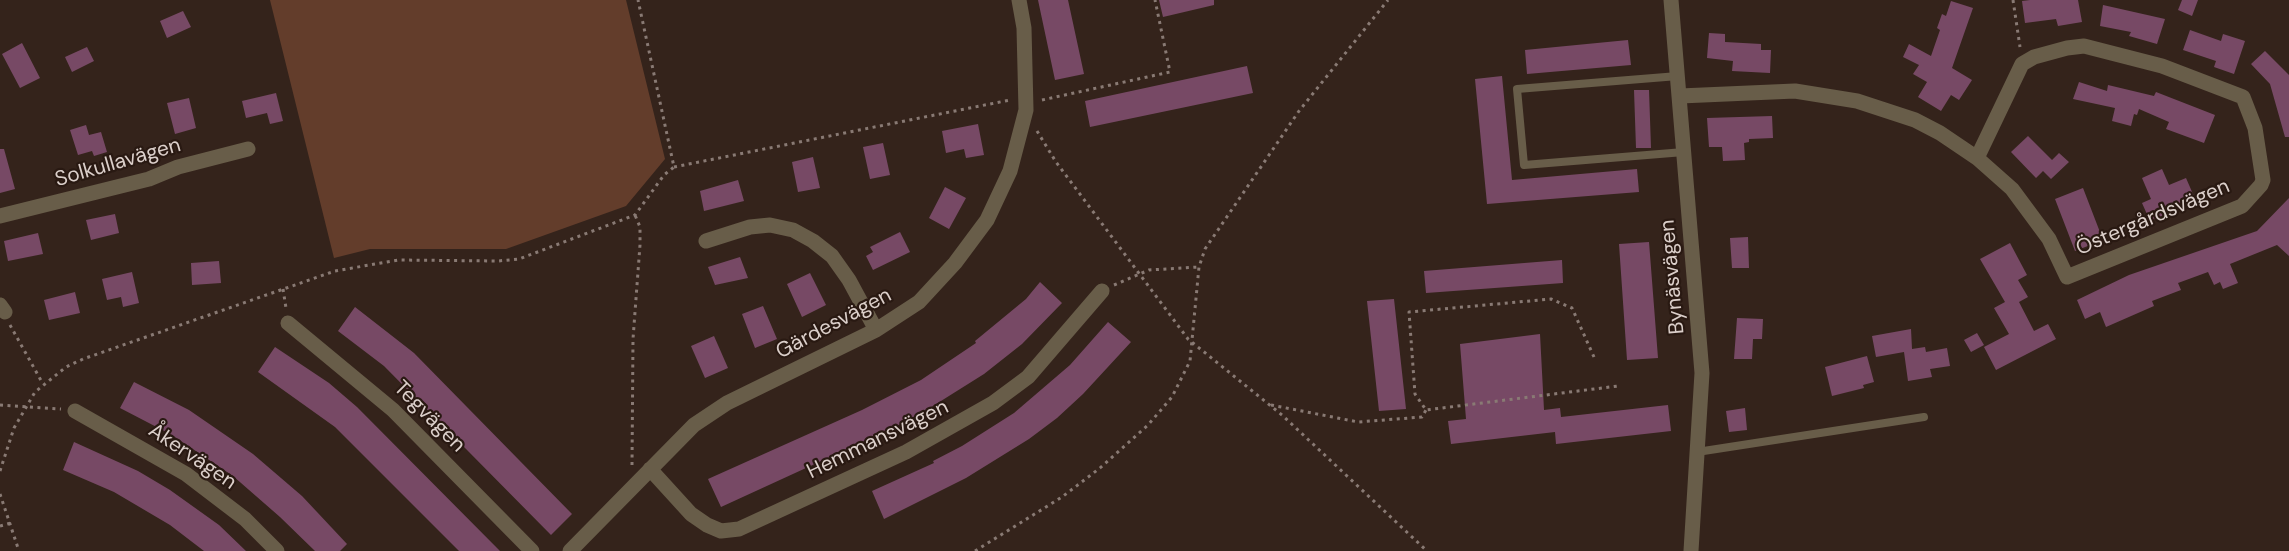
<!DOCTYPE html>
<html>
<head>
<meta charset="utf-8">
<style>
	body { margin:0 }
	canvas { display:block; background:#34231b }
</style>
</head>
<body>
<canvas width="2289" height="551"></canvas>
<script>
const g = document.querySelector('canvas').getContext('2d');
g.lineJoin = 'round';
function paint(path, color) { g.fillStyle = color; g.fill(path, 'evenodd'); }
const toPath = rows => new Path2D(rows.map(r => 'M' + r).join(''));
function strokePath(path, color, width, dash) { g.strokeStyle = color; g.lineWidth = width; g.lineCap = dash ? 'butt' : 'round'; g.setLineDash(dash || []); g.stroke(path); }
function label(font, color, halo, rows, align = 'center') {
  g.font = font + ' "DM Sans",sans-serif'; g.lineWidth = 4.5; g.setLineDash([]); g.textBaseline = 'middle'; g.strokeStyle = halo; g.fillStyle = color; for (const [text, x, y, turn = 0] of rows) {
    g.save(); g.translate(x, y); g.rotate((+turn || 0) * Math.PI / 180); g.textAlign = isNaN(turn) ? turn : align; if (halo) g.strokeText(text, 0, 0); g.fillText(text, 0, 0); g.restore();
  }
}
paint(toPath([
	[270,0,626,0,665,159,626,206,506,249,370,249,334,258]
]), '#633d2b');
paint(toPath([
	[1038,0,1068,0,1084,74,1055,80],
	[1159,0,1214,0,1214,5,1163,17],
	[2030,0,2078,0,2082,22,2058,26,2056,19,2025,23,2022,1],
	[2182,0,2198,0,2192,16,2178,10],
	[1951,1,1973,8,1952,68,1972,80,1959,100,1951,95,1941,111,1918,97,1927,82,1913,74,1919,65,1903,57,1909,44,1931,56,1940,30,1937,28,1942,14,1946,16],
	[2103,5,2165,19,2157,44,2129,36,2131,32,2100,26],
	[183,11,191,27,167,38,160,21],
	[2190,30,2221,41,2223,34,2245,41,2234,74,2214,67,2216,61,2183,50],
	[1709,33,1725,34,1725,42,1761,44,1761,50,1771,50,1770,73,1732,71,1733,61,1707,58],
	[1628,40,1631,65,1527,74,1525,50],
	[22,43,40,78,20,88,2,54],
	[87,47,94,61,72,72,65,57],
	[2265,51,2289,75,2289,137,2285,137,2270,84,2251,64],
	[1247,66,1253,93,1090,127,1085,101],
	[1502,76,1512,180,1637,169,1639,192,1487,204,1475,79],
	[2079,82,2107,91,2108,85,2154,96,2156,92,2215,115,2204,143,2166,129,2169,122,2139,109,2137,115,2134,114,2131,126,2112,121,2115,108,2073,99],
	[1634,90,1649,90,1651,148,1636,148],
	[276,93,283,121,270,124,267,113,246,118,242,101],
	[189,98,196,128,175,134,167,103],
	[1772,116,1773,138,1749,139,1749,142,1744,143,1745,160,1723,161,1722,147,1709,147,1707,118],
	[978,124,984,155,966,158,964,149,946,153,942,131],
	[86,125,89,135,101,132,107,152,94,156,92,151,78,155,70,130],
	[2028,136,2052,160,2059,153,2069,162,2051,179,2043,171,2036,178,2011,152],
	[883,143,890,175,870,179,863,147],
	[0,149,4,149,15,189,0,193],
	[813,157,820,188,798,192,792,162],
	[2162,169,2169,185,2186,178,2196,201,2150,221,2142,203,2151,199,2142,178],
	[738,180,744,201,704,211,700,191],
	[945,187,966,198,949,229,929,218],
	[2083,188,2103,240,2075,251,2055,199],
	[2289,198,2289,256,2277,245,2230,264,2238,283,2223,289,2220,282,2214,285,2208,272,2178,283,2181,290,2152,301,2154,306,2106,327,2100,312,2085,319,2077,300,2129,275,2257,231],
	[115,214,119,233,91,240,86,220],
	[900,232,910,252,873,270,866,256,873,252,870,247],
	[38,233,43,254,8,261,4,241],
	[1748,237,1749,268,1732,268,1730,238],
	[1649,242,1658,358,1627,360,1619,244],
	[2010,243,2027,275,2018,280,2028,297,2019,302,2034,331,2048,324,2056,339,1996,370,1984,347,2009,334,1994,308,2005,302,1980,259],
	[740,257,748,278,715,285,708,267],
	[1562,260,1563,283,1426,293,1424,271],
	[219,261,221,283,192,285,191,263],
	[132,272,139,303,123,307,121,297,107,300,102,279],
	[810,273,826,305,802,317,787,284],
	[1040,282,1062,303,1022,344,984,374,925,411,891,429,721,507,708,479,862,410,921,380,976,343,975,341,1026,299],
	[75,292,80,313,49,320,44,300],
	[1394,299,1406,409,1379,411,1367,301],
	[763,306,777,339,755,348,742,314],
	[355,307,414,353,572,514,551,535,384,366,338,331],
	[1737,318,1763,319,1762,339,1753,339,1752,359,1734,359],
	[1108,322,1131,342,1083,394,1057,418,1029,439,966,478,884,519,872,491,934,463,933,461,962,446,1014,413,1070,365],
	[1911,329,1912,349,1925,347,1926,352,1947,348,1950,366,1930,369,1932,377,1908,381,1904,352,1876,357,1872,336],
	[1977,333,1984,345,1971,352,1964,340],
	[1540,334,1544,410,1560,408,1561,417,1668,405,1671,431,1556,444,1555,432,1451,444,1448,421,1466,419,1460,344],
	[714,336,728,368,705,378,691,346],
	[275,347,329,383,357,407,500,551,459,551,335,427,258,372],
	[1867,356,1874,382,1863,385,1864,388,1832,396,1825,367],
	[134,382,189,410,253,454,302,496,347,544,340,551,315,551,280,517,233,476,172,435,120,408],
	[1745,408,1747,430,1729,432,1726,411],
	[74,442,138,471,170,490,219,525,246,551,204,551,170,525,114,492,63,470]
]), '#774965');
strokePath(toPath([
	[2013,0,2020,47],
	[1042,100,1170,72,1155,0],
	[1037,131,1056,162,1188,339,1282,415,1427,551],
	[674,167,1010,100],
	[1114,285,1149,270,1199,267],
	[283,289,286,308],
	[10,325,43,384],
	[1594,357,1572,308,1551,299,1409,312,1415,394,1426,410,1618,386],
	[0,405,61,409],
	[1271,405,1358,422,1422,417,1426,410],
	[632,465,633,339,640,245,640,227,635,215],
	[0,471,14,428,35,392,66,367,83,359,335,271,398,260,498,261,519,259,635,215,664,175,674,167,638,0],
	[0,494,19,551],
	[0,526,11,523],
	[975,551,1062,497,1100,468,1148,425,1172,397,1190,361,1199,267,1205,249,1299,111,1388,0]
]), '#897a74', 3, [3, 4.5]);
strokePath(toPath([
	[1678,76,1517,89,1524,165,1684,152],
	[1697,452,1924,417]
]), '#685d49', 8);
strokePath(toPath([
	[1671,0,1702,373,1691,551],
	[1680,96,1795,91,1857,101,1915,120,1940,133,1977,158,2012,189,2049,239,2067,277,2242,206,2261,185,2263,180,2255,128,2243,97,2162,66,2084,46,2067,48,2034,57,2022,64,1977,158],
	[0,216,149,179,178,167,248,149],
	[706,241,750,227,770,225,793,230,813,241,832,256,849,280,876,330],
	[0,305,5,312],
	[288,323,393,410,532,551],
	[75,411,186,474,245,519,277,551],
	[650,469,691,514,707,525,721,531,739,529,906,452,993,403,1028,377,1102,291],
	[570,551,694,425,727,403,876,330,919,302,955,263,987,220,1010,171,1026,110,1024,28,1019,0]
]), '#685d49', 15);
label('21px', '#dbcfca', '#291912', [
	["Solkullavägen",118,163,-16],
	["Östergårdsvägen",2153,218,-23],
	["Bynäsvägen",1673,277,-95],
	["Gärdesvägen",834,324,-28],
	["Tegvägen",429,417,45],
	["Hemmansvägen",878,440,-26],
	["Åkervägen",192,457,34]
]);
</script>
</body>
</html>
